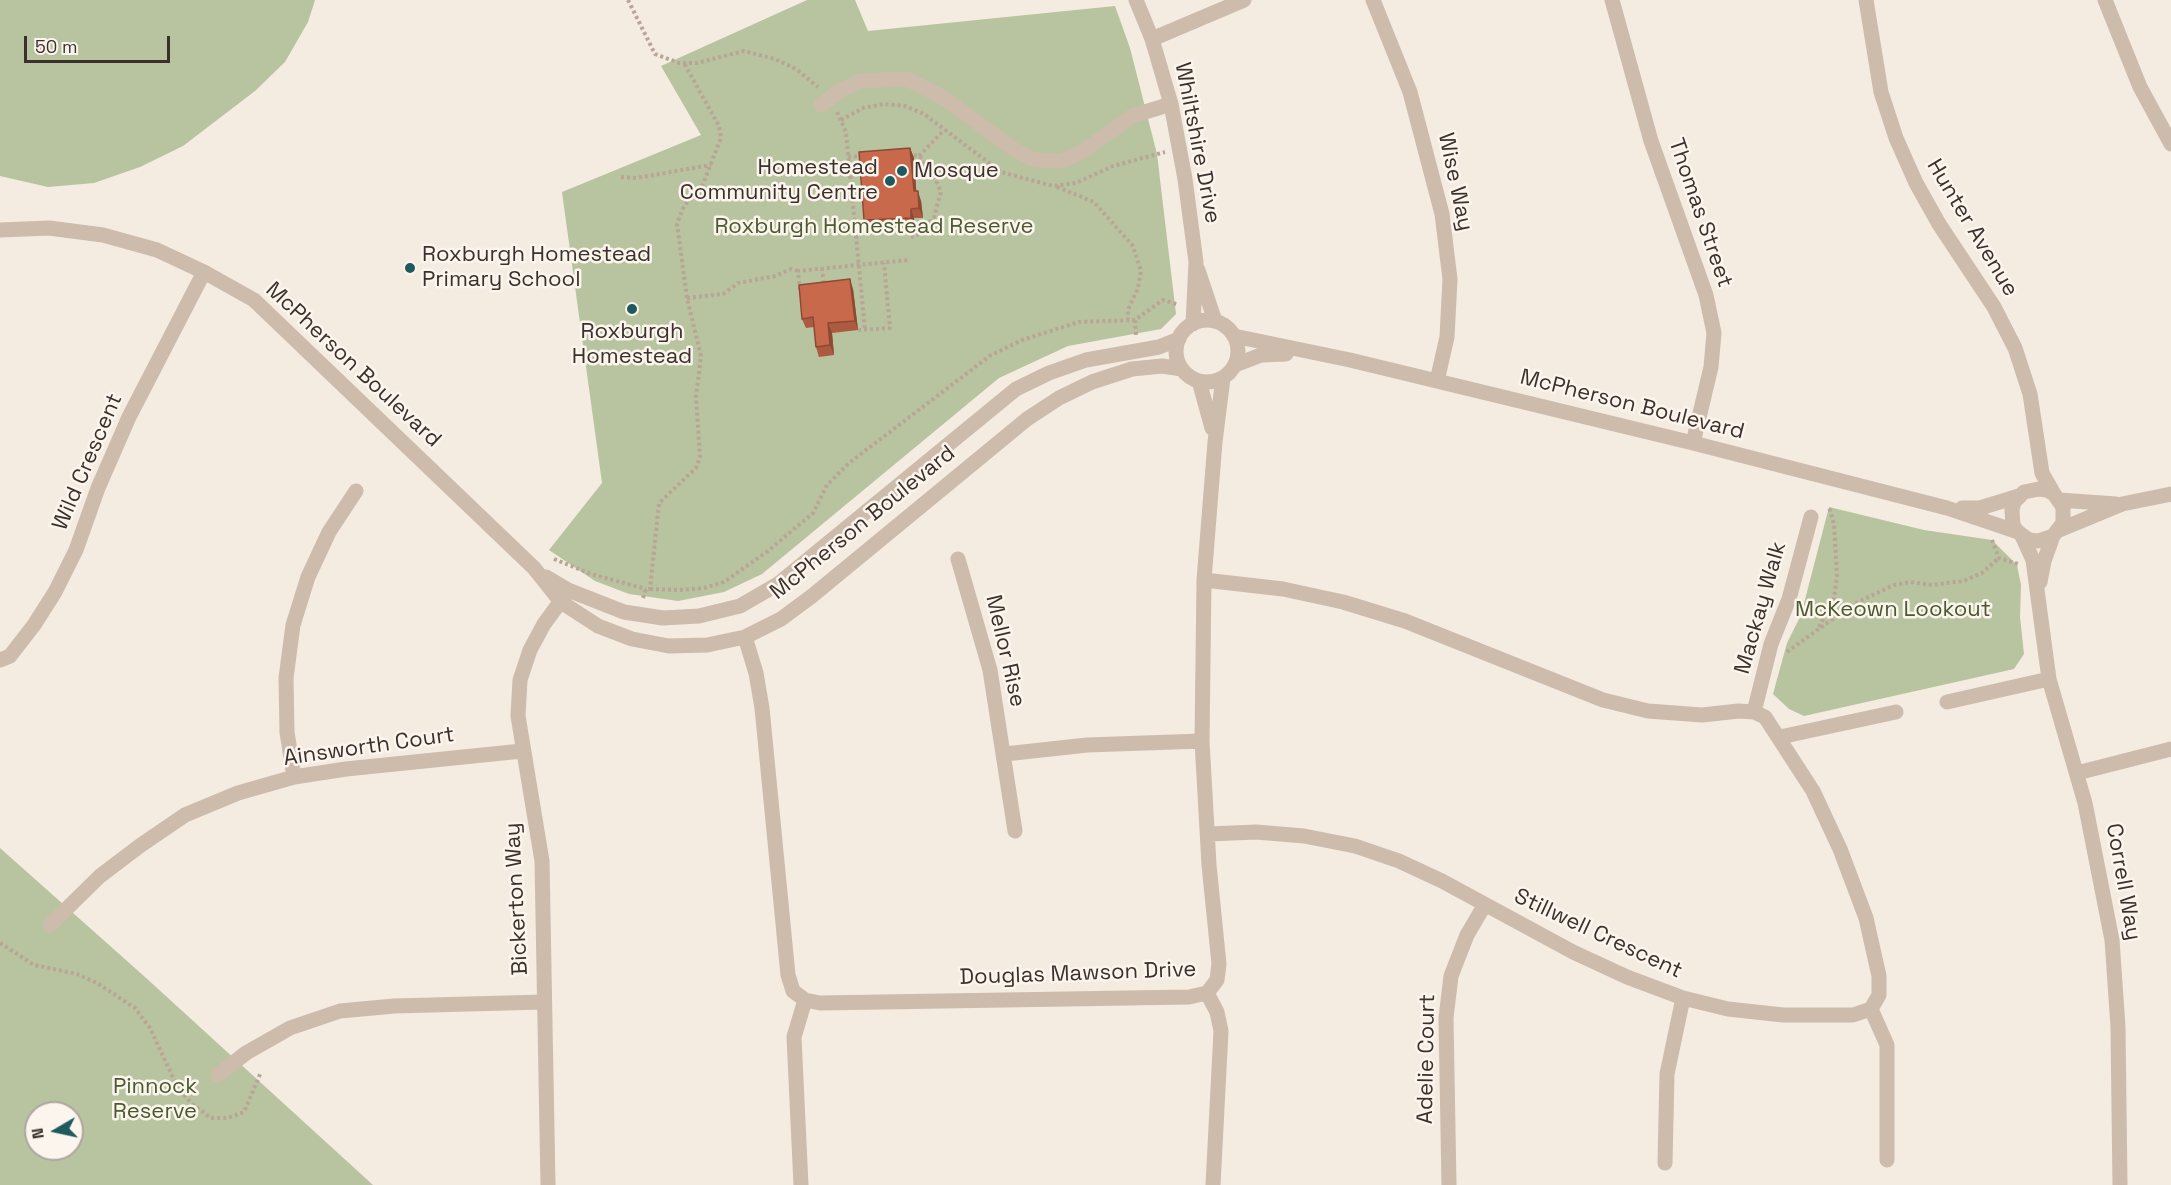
<!DOCTYPE html>
<html>
<head>
<meta charset="utf-8">
<style>
	body { margin:0 }
	#map { position:relative; width:2171px; height:1185px; overflow:hidden; background:#f4ebe1; font-family:"Space Grotesk",sans-serif }
	canvas { display:block }
	.north { position:absolute; left:24px; top:1101px; width:60px; height:60px; box-sizing:border-box; background:#fbf5ee; border:2px solid #aea6a0; border-radius:50%; rotate:261deg; font-size:16px; font-weight:700; line-height:24px; text-align:center; color:#3b302b }
	.north::after { content:''; display:block; margin:auto; width:21px; height:27px; background:#1f5a5e; clip-path:polygon(50% 0,100% 100%,50% 72%,0 100%) }
	.scale { position:absolute; left:24px; top:36px; width:146px; height:27px; box-sizing:border-box; border:3px solid #3b302b; border-top:0; padding-left:8px; font-size:18px; line-height:21px; white-space:nowrap; color:#3b302b; -webkit-text-stroke:4px #fbf5ee; paint-order:stroke }
</style>
</head>
<body>
<div id="map">
<canvas width="2171" height="1185"></canvas>
<div class="north">N</div>
<div class="scale">50 m</div>
</div>
<script>
const g = document.querySelector('canvas').getContext('2d');
g.lineJoin = 'round';
function paint(path, color) { g.fillStyle = color; g.fill(path, 'evenodd'); }
const toPath = rows => new Path2D(rows.map(r => 'M' + r).join(''));
function strokePath(path, color, width, dash) { g.strokeStyle = color; g.lineWidth = width; g.lineCap = dash ? 'butt' : 'round'; g.setLineDash(dash || []); g.stroke(path); }
function label(font, color, halo, rows, align = 'center') {
  g.font = font + ' "Space Grotesk",sans-serif'; g.lineWidth = 5; g.setLineDash([]); g.textBaseline = 'middle'; g.strokeStyle = halo; g.fillStyle = color; for (const [text, x, y, turn = 0] of rows) {
    g.save(); g.translate(x, y); g.rotate((+turn || 0) * Math.PI / 180); g.textAlign = isNaN(turn) ? turn : align; if (halo) g.strokeText(text, 0, 0); g.fillText(text, 0, 0); g.restore();
  }
}
paint(toPath([
	[0,0,315,0,308,22,285,62,255,91,183,146,140,167,94,183,48,187,0,176],
	[807,0,855,0,868,31,1115,6,1130,48,1157,154,1176,314,1161,329,1068,346,999,378,762,574,724,592,678,601,629,594,595,581,549,550,602,483,562,192,701,135,661,66],
	[1829,507,1924,530,1992,540,2017,565,2021,585,2020,617,2024,654,2014,669,1804,716,1789,709,1773,694,1787,643,1801,615],
	[0,848,145,977,373,1185,0,1185],
	[36,1113,72,1113,72,1149,36,1149]
]), '#b8c4a0');
strokePath(toPath([
	[628,0,655,54,679,63,697,63,744,51,775,59,796,69,818,87],
	[837,112,846,132,865,330],
	[841,120,863,108,884,104,905,106,924,114,1001,172,1053,186,1076,183,1113,166,1165,152],
	[908,154,919,156,931,170,941,192,934,217,917,235,910,237],
	[919,156,944,130],
	[848,157,862,156],
	[621,177,636,178,711,165],
	[1057,187,1094,202,1133,246,1141,271,1138,288,1128,310,1128,319],
	[822,268,824,286],
	[800,290,798,271,909,260],
	[687,298,723,294,738,283,775,276,791,269,798,271],
	[1135,320,1136,335],
	[858,330,890,328,884,263],
	[1992,540,1999,558,2018,564],
	[554,559,591,574,646,589],
	[650,589,680,590,704,588,724,582,768,551,813,513,827,485,849,463,991,355,1022,340,1079,322,1135,320,1163,300,1179,305],
	[643,598,646,589,650,589,659,503,696,468,700,457,696,397,701,356,687,298,677,224,684,206,703,184,721,138,719,126,684,63],
	[1819,627,1834,598,1837,576,1834,524,1829,507],
	[1787,652,1852,605,1894,585,1910,582,1932,585,1963,581,1982,573,1999,558],
	[0,943,34,965,77,974,97,983,135,1008,150,1028,177,1086,191,1103,211,1118,228,1118,244,1112,261,1072]
]), '#b9a596', 4, [3, 3]);
strokePath(toPath([
	[1136,0,1152,39,1171,104,1185,179,1196,262,1193,324],
	[1373,0,1410,92,1442,214,1450,279,1447,337,1437,381],
	[1612,0,1651,141,1706,295,1714,333,1711,367,1693,443],
	[1866,0,1881,92,1896,138,1916,183,1939,224,1994,307,2015,348,2030,394,2042,473,2054,494],
	[2105,0,2140,87,2171,144],
	[1152,39,1244,0],
	[821,105,841,90,860,81,907,79,944,98,1012,148,1034,160,1061,161,1082,152,1132,116,1171,104],
	[0,230,49,228,103,235,157,250,204,272,254,300,534,568,561,602,598,626,632,639,669,646,707,645,745,637,781,619,812,596,1027,419,1059,398,1092,382,1132,369,1162,366,1182,369],
	[1198,270,1215,321],
	'1176 351a31 31 0 1 1 62 0a31 31 0 1 1-62 0Z',
	[1234,336,1350,360,1693,443,1947,508,2018,532],
	[1235,365,1261,355,1286,354],
	[1199,381,1212,428],
	[2059,500,2116,504],
	[1962,508,1980,508,2019,496],
	[2059,530,2122,504,2171,494],
	[2022,536,2033,560,2049,679,2085,803,2112,940,2118,1027,2120,1185],
	[958,559,990,670,1015,831],
	[546,577,568,590,624,612,663,618,699,616,740,606,778,584,1016,389,1049,373,1086,360,1159,347,1179,339],
	[1204,580,1283,589,1343,602,1405,621,1603,700,1648,711,1702,715,1739,711,1754,712,1765,717,1813,791,1840,849,1866,918,1879,976,1879,995,1871,1009,1853,1015,1783,1015,1728,1009,1683,998,1627,977,1573,952,1442,881,1399,861,1355,846,1304,836,1256,832,1209,834],
	[2040,582,2044,561,2053,536,2063,523,2063,507,2054,494,2047,490,2039,489,2024,492,2014,502,2012,510,2013,526,2018,532,2029,540,2038,541,2053,536],
	[745,637,756,673,762,708,788,975,793,991,805,1000,820,1003,1189,997,1207,993,1217,980,1219,964,1209,865,1202,741,1204,580,1215,442,1223,378],
	[0,660,10,656,34,625,55,592,76,550,98,488,129,417,204,272],
	[1947,702,2049,679],
	[1754,712,1771,644,1789,599,1811,517],
	[1780,737,1896,712],
	[1005,754,1087,745,1202,741],
	[2077,773,2171,749],
	[294,777,287,732,286,678,293,625,308,577,329,532,356,491],
	[50,925,100,876,141,845,185,815,238,793,294,777,346,769,522,751],
	[1207,993,1217,1012,1221,1031,1213,1185],
	[1871,1009,1887,1045,1887,1160],
	[218,1075,246,1053,290,1028,340,1011,394,1006,544,1002],
	[1665,1163,1667,1074,1683,998],
	[548,1185,542,861,518,716,520,680,530,650,544,624,566,594],
	[801,1185,794,1037,805,1000],
	[1449,1185,1446,1018,1451,976,1467,935,1484,906]
]), '#cdbbac', 15);
paint(toPath([
	[910,148,914,158,916,191,921,201,923,218,914,218,915,228,868,229,864,220],
	[853,289,858,330,832,333,834,355,819,357,816,347,814,327,806,328,802,319]
]), '#ac5a40');
paint(toPath([
	[910,148,914,158,917,201,914,191],
	[918,191,921,201,923,218,919,208],
	[911,209,914,218,915,228,911,218],
	[850,279,853,289,858,330,855,321],
	[828,323,832,333,834,355,830,345]
]), '#8c4a34');
const building = toPath([
	[910,148,914,191,918,191,919,208,911,209,911,218,864,220,859,152,910,148],
	[850,279,855,321,828,323,830,345,816,347,813,317,802,319,799,285,850,279]
]);
paint(building, '#c8694b');
strokePath(building, '#8c4a34', 1.5);
for (const [x, y, r, color] of [
	[902,171,6,"#1f5a5e"],
	[890,181,6,"#1f5a5e"],
	[410,268,6,"#1f5a5e"],
	[632,309,6,"#1f5a5e"]
]) { const dot = new Path2D(); dot.arc(x, y, r, 0, 2 * Math.PI); g.fillStyle = color; g.fill(dot); strokePath(dot, '#fbf5ee', 2); }
label('22px', '#3b302b', '#fbf5ee', [
	["Whiltshire Drive",1197,143,79],
	["Wise Way",1455,182,78],
	["Thomas Street",1700,213,71],
	["Hunter Avenue",1972,228,59],
	["McPherson Boulevard",353,365,43],
	["McPherson Boulevard",1632,405,14],
	["Wild Crescent",88,462,-67],
	["McPherson Boulevard",863,523,-39],
	["Mackay Walk",1761,608,-74],
	["Mellor Rise",1005,651,77],
	["Ainsworth Court",369,747,-8],
	["Correll Way",2123,882,80],
	["Bickerton Way",517,899,-93],
	["Stillwell Crescent",1598,934,25],
	["Douglas Mawson Drive",1078,974,-2],
	["Adelie Court",1427,1059,-89]
]);
label('22px', '#3b302b', '#fbf5ee', [
	["Homestead",878,168,"right"],
	["Community Centre",878,193,"right"],
	["Mosque",914,171],
	["Roxburgh Homestead",422,255],
	["Primary School",422,280],
	["Roxburgh",632,332,"center"],
	["Homestead",632,357,"center"]
], 'left');
label('22px', '#4a5a2e', '#fbf5ee', [
	["Roxburgh Homestead Reserve",874,227],
	["McKeown Lookout",1893,610],
	["Pinnock",155,1087],
	["Reserve",155,1112]
]);
</script>
</body>
</html>
